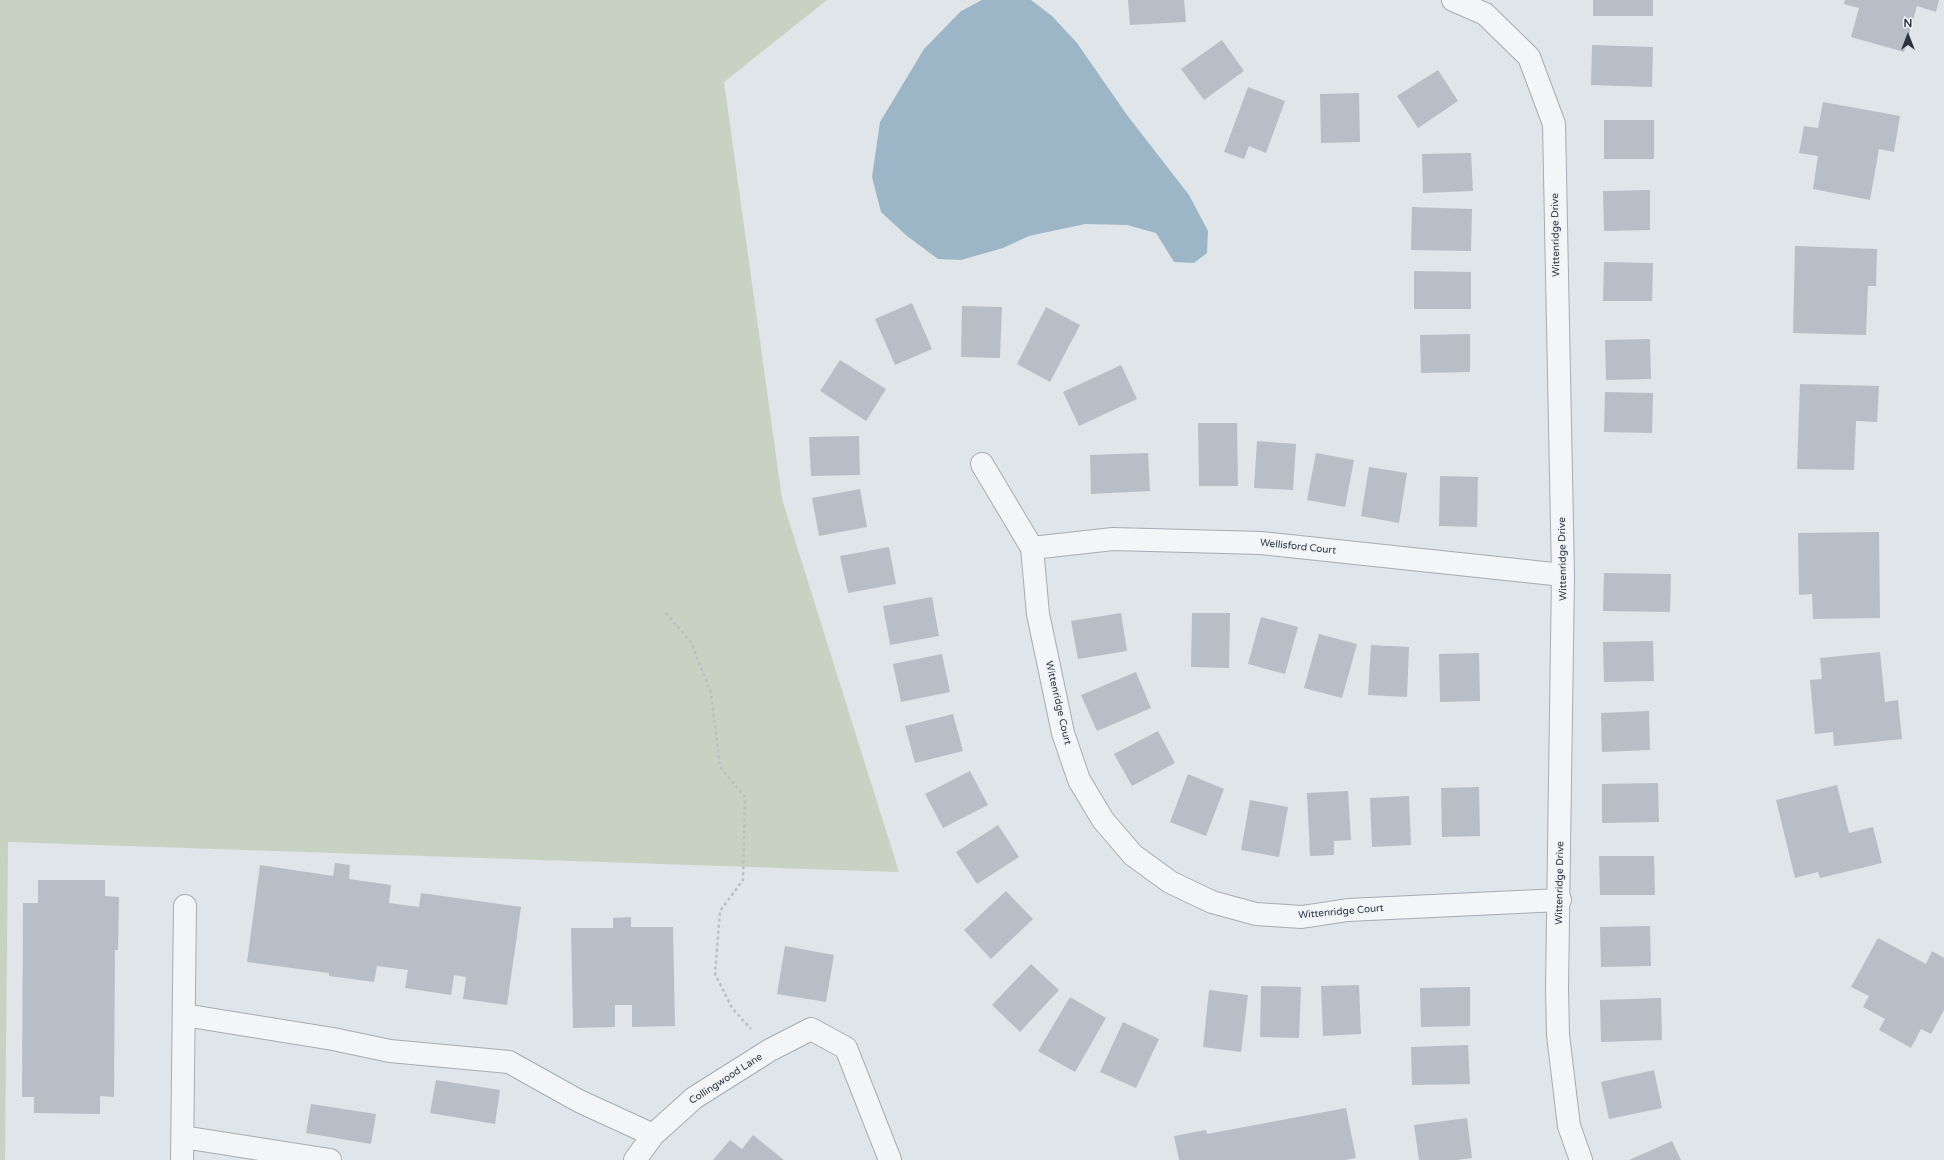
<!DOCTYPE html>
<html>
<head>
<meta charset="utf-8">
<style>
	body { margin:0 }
	#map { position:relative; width:1944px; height:1160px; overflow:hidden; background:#e0e5e9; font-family:"Varela Round",sans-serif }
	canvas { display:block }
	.north { position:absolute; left:1888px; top:16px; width:40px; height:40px; -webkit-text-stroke:3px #f0f3f6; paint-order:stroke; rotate:0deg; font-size:11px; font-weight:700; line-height:16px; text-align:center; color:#293440 }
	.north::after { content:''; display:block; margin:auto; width:14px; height:18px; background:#293440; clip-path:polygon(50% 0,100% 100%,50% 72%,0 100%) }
</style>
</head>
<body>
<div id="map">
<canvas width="1944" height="1160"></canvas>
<div class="north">N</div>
</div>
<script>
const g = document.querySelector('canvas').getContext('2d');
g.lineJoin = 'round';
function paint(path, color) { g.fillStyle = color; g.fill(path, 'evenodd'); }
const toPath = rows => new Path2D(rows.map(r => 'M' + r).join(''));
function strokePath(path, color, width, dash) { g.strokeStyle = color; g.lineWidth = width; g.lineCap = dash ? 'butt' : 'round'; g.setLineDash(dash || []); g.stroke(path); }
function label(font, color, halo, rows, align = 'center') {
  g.font = font + ' "Varela Round",sans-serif'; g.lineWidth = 3; g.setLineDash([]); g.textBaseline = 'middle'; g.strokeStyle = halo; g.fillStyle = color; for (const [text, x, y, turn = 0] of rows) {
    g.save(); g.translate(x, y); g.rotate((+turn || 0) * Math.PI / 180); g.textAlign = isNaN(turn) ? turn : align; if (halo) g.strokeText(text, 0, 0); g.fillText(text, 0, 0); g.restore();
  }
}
paint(toPath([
	[0,0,827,0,724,82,782,499,899,872,8,842,5,1160,0,1160]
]), '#c8d2c2');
paint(toPath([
	[982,0,1031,0,1052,16,1077,43,1127,115,1189,195,1208,231,1207,253,1194,263,1174,262,1156,233,1127,225,1085,224,1029,236,1003,248,961,260,938,259,907,236,881,212,872,177,880,122,924,49,961,11]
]), '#9db6c7');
paint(toPath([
	[1128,0,1184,0,1186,22,1130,25],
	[1593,0,1653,0,1653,16,1593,16],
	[1845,0,1939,0,1936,12,1917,6,1904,52,1851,37,1859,8,1844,4],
	[1222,40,1244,71,1204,100,1181,69],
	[1592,45,1653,47,1652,87,1591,85],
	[1438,70,1458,101,1418,128,1397,96],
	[1248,87,1285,101,1266,153,1249,146,1244,159,1224,152],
	[1359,93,1360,142,1321,143,1320,94],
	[1823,102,1900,116,1894,152,1879,149,1870,200,1813,189,1818,156,1799,153,1804,126,1818,128],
	[1604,120,1654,120,1654,159,1604,159],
	[1471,153,1473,191,1423,193,1422,154],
	[1650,190,1650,230,1604,231,1603,191],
	[1412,207,1472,209,1471,251,1411,250],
	[1795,246,1877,249,1876,286,1868,286,1866,335,1793,333],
	[1604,262,1653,263,1652,301,1603,301],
	[1414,271,1471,272,1471,309,1414,309],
	[912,303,932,349,895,365,875,319],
	[962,306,1002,307,1000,358,961,357],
	[1046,307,1080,325,1050,382,1017,364],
	[1470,334,1470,372,1421,373,1420,335],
	[1650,339,1651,379,1606,380,1605,340],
	[840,360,886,389,866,421,820,391],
	[1121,365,1137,399,1079,426,1063,392],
	[1800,384,1879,386,1877,422,1856,421,1854,470,1797,469],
	[1605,392,1653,393,1652,433,1604,432],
	[1198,423,1237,423,1238,486,1199,486],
	[859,436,860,475,811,476,809,437],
	[1257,441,1296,444,1293,490,1254,488],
	[1148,453,1150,491,1091,494,1090,455],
	[1316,453,1354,460,1345,507,1307,500],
	[1369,467,1407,473,1399,523,1361,516],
	[1440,476,1478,477,1477,527,1439,526],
	[860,489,867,527,819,536,812,498],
	[1879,532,1880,618,1813,619,1812,594,1799,595,1798,533],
	[889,547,896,584,848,593,840,556],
	[1604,573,1671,574,1670,612,1603,611],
	[932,597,939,636,890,645,883,606],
	[1121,613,1127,651,1078,659,1071,621],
	[1192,613,1230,613,1229,668,1191,667],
	[1261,617,1298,627,1285,674,1248,664],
	[1319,634,1357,644,1342,698,1304,688],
	[1653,641,1654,681,1604,682,1603,642],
	[1371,645,1409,647,1407,697,1368,695],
	[1880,652,1885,702,1898,700,1902,739,1834,746,1833,732,1815,734,1810,680,1822,679,1820,658],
	[1479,653,1480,701,1440,702,1439,654],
	[942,654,950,692,901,702,893,664],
	[1136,672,1151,708,1097,731,1081,695],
	[1649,711,1650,750,1602,752,1601,713],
	[953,714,963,751,915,763,905,726],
	[1158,731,1175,763,1132,786,1114,754],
	[970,771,988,805,943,828,925,794],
	[1188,774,1224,789,1206,836,1170,822],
	[1658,783,1659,822,1602,823,1602,784],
	[1837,785,1849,833,1873,827,1882,863,1820,878,1818,872,1795,878,1776,800],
	[1479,787,1480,836,1442,837,1441,788],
	[1348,791,1351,840,1334,841,1334,855,1310,856,1307,793],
	[1409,796,1411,845,1372,847,1370,798],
	[1250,800,1288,807,1279,857,1241,850],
	[998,825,1019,857,977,884,956,852],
	[1599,856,1654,856,1655,895,1600,895],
	[335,863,350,865,349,879,391,885,389,903,419,907,421,893,521,907,507,1005,463,999,466,977,454,975,451,995,405,988,408,970,377,966,374,982,329,976,329,973,247,962,260,865,333,876],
	[38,880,105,880,105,896,119,897,118,950,115,950,114,1097,100,1096,100,1114,34,1113,34,1097,22,1097,23,903,38,903],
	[1006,891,1033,919,991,959,964,930],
	[631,917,631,927,673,927,675,1026,632,1027,632,1005,615,1005,615,1027,573,1028,571,928,613,928,613,918],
	[1650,926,1651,966,1601,967,1600,927],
	[1878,938,1926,964,1932,951,1944,958,1944,1010,1931,1034,1921,1029,1911,1048,1879,1030,1885,1019,1863,1007,1869,996,1851,987],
	[785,946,834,955,826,1002,777,994],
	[1031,964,1059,990,1020,1032,992,1005],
	[1359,985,1361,1034,1323,1036,1321,986],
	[1261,986,1301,987,1299,1038,1260,1037],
	[1470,987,1470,1026,1421,1027,1420,988],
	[1209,990,1248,995,1241,1052,1203,1047],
	[1070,997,1106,1018,1075,1072,1038,1051],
	[1661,998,1662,1040,1601,1042,1600,1000],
	[1123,1022,1159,1039,1136,1088,1100,1072],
	[1468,1045,1470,1084,1412,1085,1411,1047],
	[1654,1070,1662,1108,1609,1119,1601,1082],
	[436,1080,500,1090,495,1124,430,1113],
	[311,1104,376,1114,371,1144,306,1133],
	[1346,1108,1356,1158,1345,1160,1179,1160,1174,1136,1206,1130,1207,1134],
	[1467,1118,1472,1158,1456,1160,1419,1160,1414,1125],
	[753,1135,784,1160,713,1160,730,1140,742,1149],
	[1672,1141,1681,1160,1629,1160]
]), '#b8bec5');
const minor = toPath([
	[1453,0,1485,14,1529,57,1554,124,1563,575,1557,988,1558,1035,1569,1126,1581,1160],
	[982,464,1032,548,1038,614,1063,733,1079,780,1103,820,1133,855,1170,882,1212,902,1256,914,1302,917,1348,910,1560,900],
	[1032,548,1113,539,1261,543,1563,575],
	[184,1015,333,1039,390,1051,509,1062,579,1101,653,1135],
	[183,1137,330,1160],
	[182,1160,185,906],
	[635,1160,653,1135,694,1098,770,1050,811,1029,846,1048,890,1160]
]);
strokePath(minor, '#a5acb3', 24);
strokePath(toPath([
	[666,613,691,642,711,693,720,767,745,797,743,880,720,911,715,974,732,1008,751,1029]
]), '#babfc4', 2.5, [3, 3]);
strokePath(minor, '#f3f5f7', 22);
label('10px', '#293440', '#f0f3f6', [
	["Wittenridge Drive",1556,235,-91],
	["Wellisford Court",1298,547,6],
	["Wittenridge Drive",1563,559,-91],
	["Wittenridge Court",1058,703,77],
	["Wittenridge Drive",1560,883,-89],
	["Wittenridge Court",1341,912,-5],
	["Collingwood Lane",726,1079,-33]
]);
</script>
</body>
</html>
